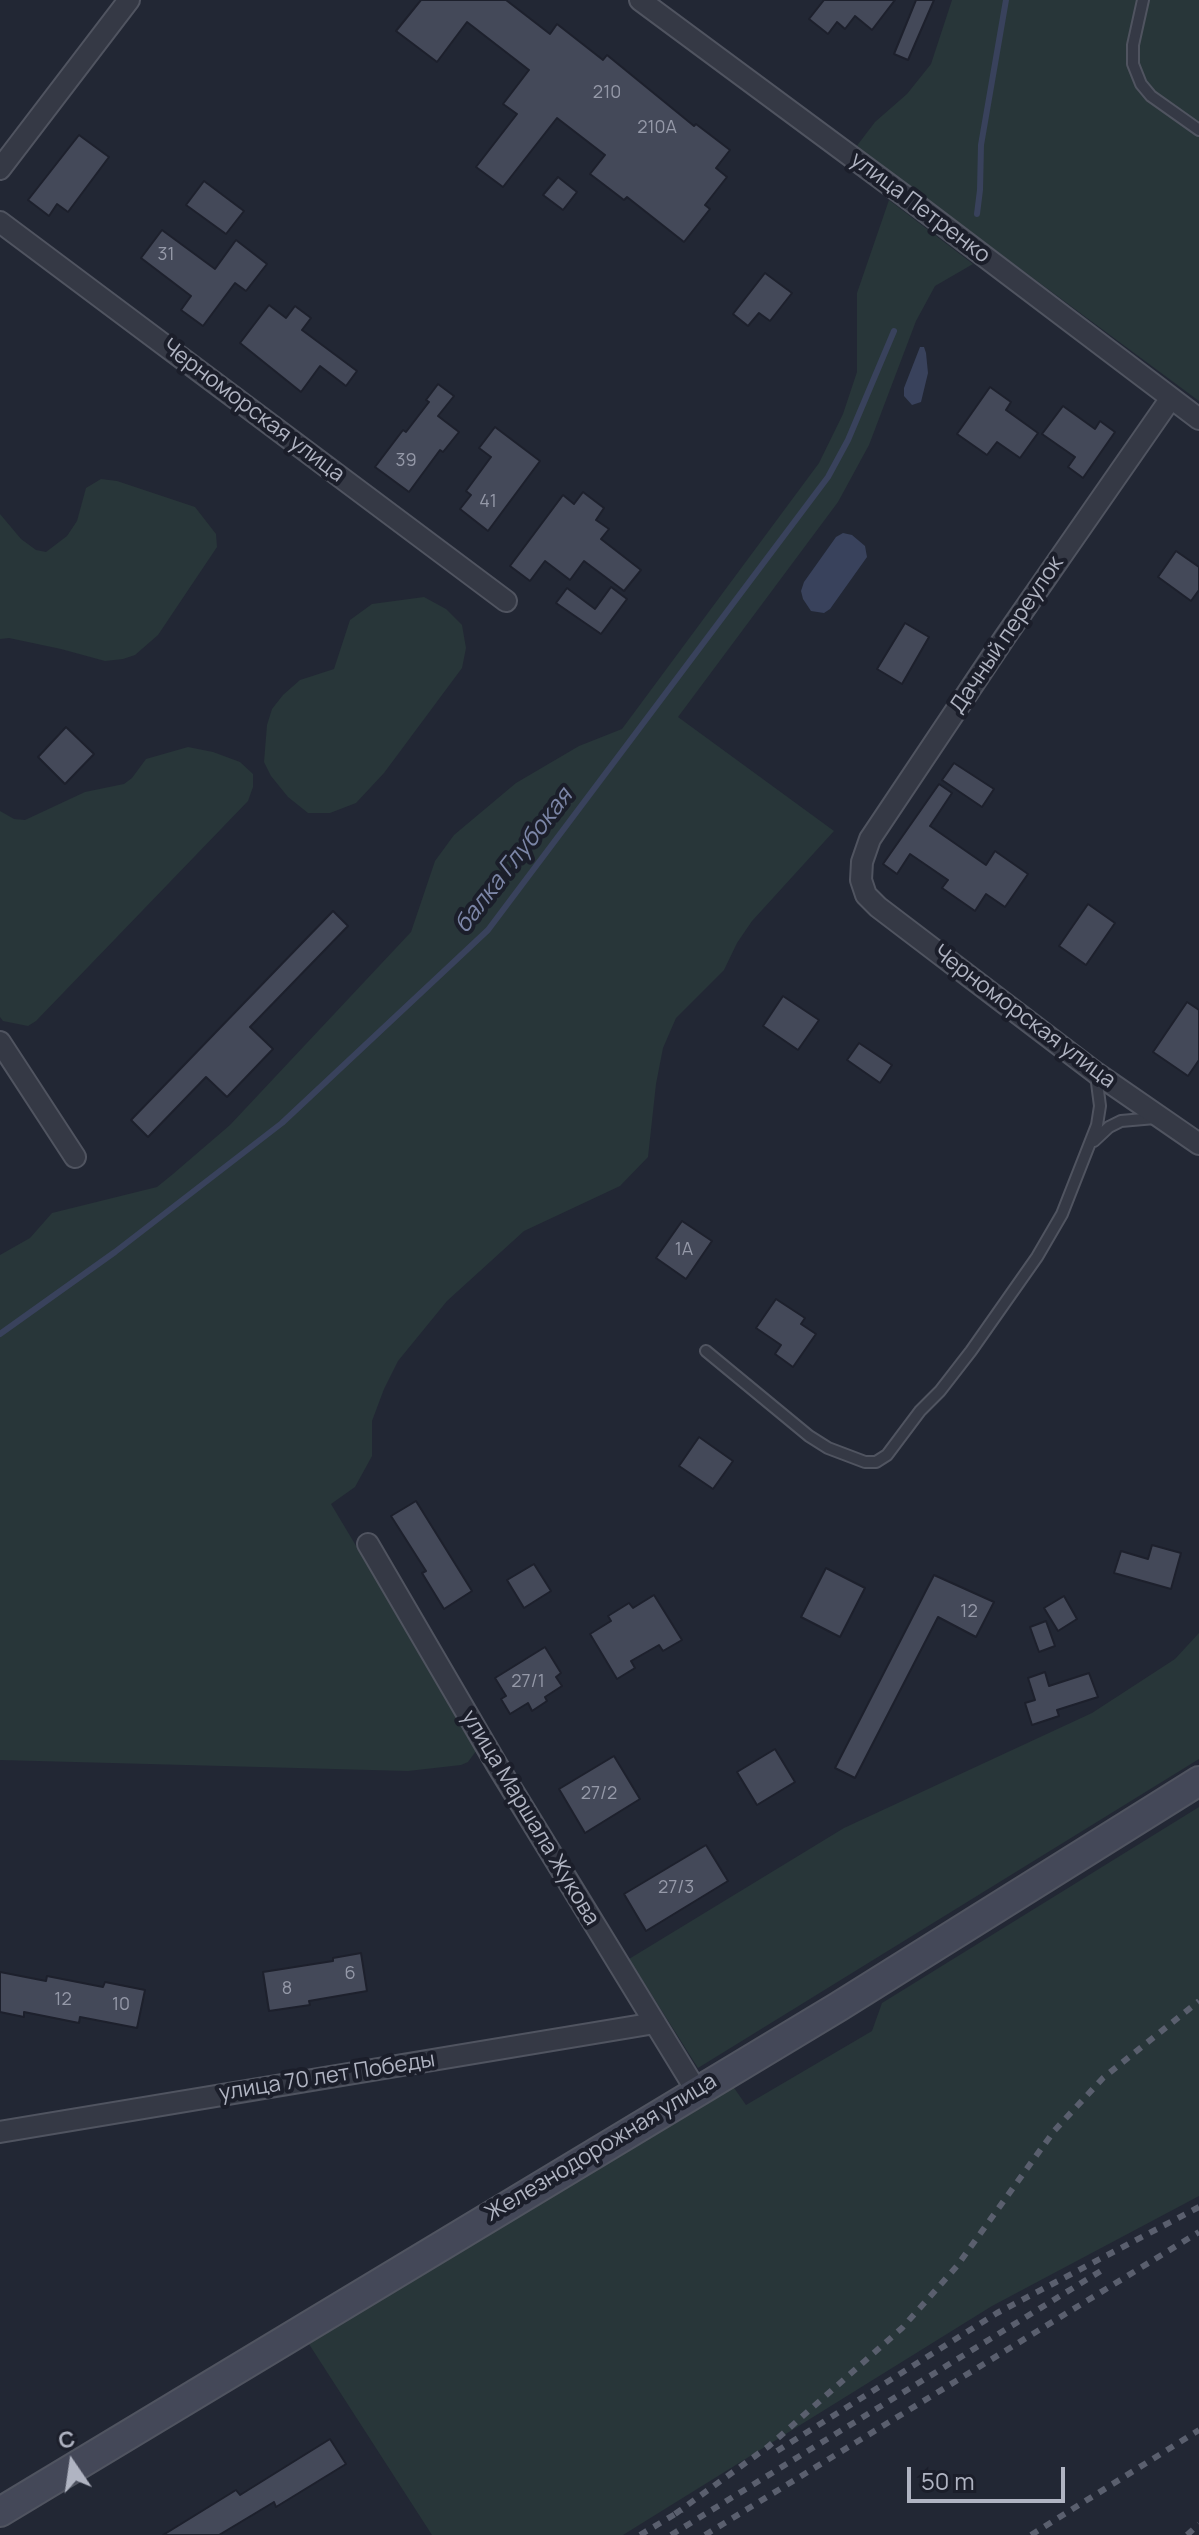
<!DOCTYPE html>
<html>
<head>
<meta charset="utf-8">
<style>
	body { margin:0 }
	#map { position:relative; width:1199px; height:2535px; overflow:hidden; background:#222734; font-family:Manrope,sans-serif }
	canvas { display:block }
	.north { position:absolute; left:32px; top:2423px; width:80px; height:80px; -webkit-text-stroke:6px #1b1e2a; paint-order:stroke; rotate:347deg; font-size:22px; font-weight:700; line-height:32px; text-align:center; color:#b0b4c2 }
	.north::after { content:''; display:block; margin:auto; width:28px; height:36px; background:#b0b4c2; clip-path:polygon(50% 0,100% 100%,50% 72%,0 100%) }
	.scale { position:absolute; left:907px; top:2467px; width:158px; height:36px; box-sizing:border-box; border:4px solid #b0b4c2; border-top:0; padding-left:10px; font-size:24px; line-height:28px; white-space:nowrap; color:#b0b4c2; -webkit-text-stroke:6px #1b1e2a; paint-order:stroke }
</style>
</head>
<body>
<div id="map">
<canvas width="1199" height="2535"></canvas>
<div class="north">С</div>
<div class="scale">50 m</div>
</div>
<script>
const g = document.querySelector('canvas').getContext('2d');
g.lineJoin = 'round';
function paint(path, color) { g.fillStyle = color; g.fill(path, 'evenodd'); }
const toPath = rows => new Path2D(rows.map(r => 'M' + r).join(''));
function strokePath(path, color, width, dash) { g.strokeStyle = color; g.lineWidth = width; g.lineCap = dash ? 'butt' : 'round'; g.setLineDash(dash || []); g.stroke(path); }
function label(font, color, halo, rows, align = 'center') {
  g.font = font + ' Manrope,sans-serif'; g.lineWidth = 8; g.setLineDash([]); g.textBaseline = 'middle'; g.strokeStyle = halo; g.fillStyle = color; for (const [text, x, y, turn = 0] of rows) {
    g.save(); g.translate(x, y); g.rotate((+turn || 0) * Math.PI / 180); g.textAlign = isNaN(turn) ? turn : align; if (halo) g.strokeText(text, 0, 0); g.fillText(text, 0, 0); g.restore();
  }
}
paint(toPath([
	[952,0,1199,0,1199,401,856,147,875,122,907,94,931,64],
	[889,200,973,264,935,286,916,321,869,445,838,502,678,717,834,831,752,921,737,943,724,970,676,1018,663,1048,656,1084,648,1157,620,1186,524,1231,447,1301,398,1361,384,1389,372,1421,372,1456,355,1487,331,1504,471,1738,476,1751,468,1762,461,1765,408,1771,0,1760,0,1255,30,1238,52,1213,157,1187,173,1174,230,1125,411,932,435,861,454,835,516,783,579,746,622,729,819,463,843,414,857,372,857,293],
	[101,479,117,481,195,507,216,534,217,547,158,635,135,655,123,659,105,661,61,649,9,638,0,639,0,514,21,539,36,550,46,552,67,536,77,521,86,488],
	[424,597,446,609,462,625,466,648,462,668,384,773,356,803,330,813,308,813,288,797,271,776,264,762,267,725,272,709,283,695,300,680,334,669,350,620,372,604],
	[188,747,213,752,240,762,253,774,253,787,248,801,36,1021,28,1026,3,1021,0,1017,0,811,14,819,25,820,85,792,124,784,132,778,146,759],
	[1199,1633,1199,1759,698,2068,629,1959,844,1828,1092,1713,1175,1659],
	[1199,1807,1199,2196,992,2306,623,2535,432,2535,307,2341,732,2085,746,2105,872,2031,882,2003]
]), '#283639');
paint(toPath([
	[920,347,924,347,926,353,928,373,921,402,912,405,904,396,904,388],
	[843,533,852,535,865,546,867,557,830,609,824,613,811,611,803,599,801,591,804,582,836,537]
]), '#39425c');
strokePath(toPath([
	[977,214,980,190,981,145,1006,0],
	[0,1334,115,1252,282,1123,488,930,828,477,848,440,894,331]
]), '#39425c', 6);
const building = toPath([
	[421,0,506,0,550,34,557,24,603,60,607,55,694,126,696,124,730,150,716,168,727,177,705,205,710,209,684,242,627,197,624,200,590,174,605,155,557,118,503,187,476,167,517,114,503,104,529,70,467,22,437,62,396,31,421,0],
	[824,0,895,0,872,30,855,16,845,29,837,22,828,34,809,19,824,0],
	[916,0,934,0,908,60,894,54,916,0],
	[79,135,109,157,68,212,57,204,49,216,28,200,79,135],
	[558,177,577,192,563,210,543,195,558,177],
	[204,181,244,211,226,234,186,205,204,181],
	[162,230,215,269,236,240,267,264,246,291,235,283,203,326,181,310,191,296,141,258,162,230],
	[765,273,792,293,770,321,759,313,748,326,733,314,765,273],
	[269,305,286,318,295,306,311,318,302,330,357,371,346,386,320,366,301,392,240,343,269,305],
	[438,384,454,396,438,416,459,432,443,452,440,450,409,492,375,467,403,430,406,432,429,402,426,400,438,384],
	[990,387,1011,402,1006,410,1038,433,1020,458,997,442,987,455,957,434,990,387],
	[1063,406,1095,429,1100,421,1115,432,1083,478,1068,467,1075,457,1042,434,1063,406],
	[495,427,540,461,488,531,460,509,471,495,466,491,491,457,479,448,495,427],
	[583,492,604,508,596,520,609,529,601,539,641,570,624,591,584,561,570,580,545,561,530,581,510,566,563,495,574,504,583,492],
	[1176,551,1199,567,1199,590,1191,601,1158,577,1176,551],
	[611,587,627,599,601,634,556,603,567,588,595,609,611,587],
	[905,623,929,637,902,684,877,669,905,623],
	[66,727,94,754,65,784,38,757,66,727],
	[954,763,994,789,982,807,942,780,954,763],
	[939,784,952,793,930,826,986,865,995,851,1028,874,1005,907,986,894,975,911,942,888,948,880,910,854,897,874,883,864,939,784],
	[1088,904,1115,923,1086,965,1059,946,1088,904],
	[333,911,348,926,250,1027,273,1049,227,1097,206,1077,148,1137,131,1120,333,911],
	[783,996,819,1020,798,1050,763,1026,783,996],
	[1187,1002,1199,1010,1199,1060,1188,1076,1153,1052,1187,1002],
	[859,1043,892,1065,880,1083,847,1060,859,1043],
	[682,1221,712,1241,686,1279,656,1258,682,1221],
	[776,1299,805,1318,801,1324,816,1334,793,1367,775,1354,781,1345,756,1328,776,1299],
	[699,1437,733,1461,713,1489,679,1466,699,1437],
	[416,1501,472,1591,444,1609,422,1573,426,1571,391,1516,416,1501],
	[1152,1545,1181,1553,1171,1589,1114,1573,1121,1551,1148,1559,1152,1545],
	[534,1564,551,1591,524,1608,507,1580,534,1564],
	[826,1568,865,1588,840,1637,801,1617,826,1568],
	[934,1575,994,1602,976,1637,938,1617,855,1778,835,1768,934,1575],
	[654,1595,682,1640,663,1651,659,1645,631,1661,635,1668,617,1679,590,1634,611,1621,608,1616,629,1603,633,1608,654,1595],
	[1064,1596,1077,1619,1058,1631,1044,1608,1064,1596],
	[1046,1621,1055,1646,1039,1652,1030,1627,1046,1621],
	[545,1647,561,1673,556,1677,562,1686,545,1697,547,1701,532,1711,528,1703,510,1714,501,1699,506,1696,495,1678,545,1647],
	[1045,1672,1049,1686,1089,1673,1098,1697,1057,1710,1059,1716,1032,1725,1025,1703,1035,1700,1028,1678,1045,1672],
	[775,1749,795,1782,757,1805,737,1772,775,1749],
	[614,1756,640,1799,585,1833,559,1789,614,1756],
	[706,1845,728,1881,646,1931,624,1894,706,1845],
	[361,1953,367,1991,309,2001,310,2005,269,2011,263,1972,333,1961,333,1958,361,1953],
	[0,1972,46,1981,47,1976,103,1987,105,1982,145,1990,137,2028,80,2017,79,2023,24,2012,24,2017,0,2012,0,1972],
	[330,2439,346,2464,276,2507,274,2502,219,2535,163,2535,236,2490,240,2495,330,2439]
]);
paint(building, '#444959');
strokePath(building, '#1d202c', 2);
const lane = toPath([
	[1143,0,1133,45,1133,64,1141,84,1151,96,1199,130],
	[1094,1141,1109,1127,1121,1121,1155,1118],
	[706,1351,809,1436,828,1448,865,1462,876,1462,887,1455,920,1411,940,1391,971,1351,1037,1257,1062,1214,1097,1125,1100,1106,1096,1075]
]);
const street = toPath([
	[640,0,910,200,1199,419],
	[0,169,129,0],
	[0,222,506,601],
	[1171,398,1005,637,870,839,862,862,861,880,866,895,878,907,1096,1073,1199,1144],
	[0,1042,75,1157],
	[368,1544,497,1765,696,2090],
	[0,2132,655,2023]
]);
const secondary = toPath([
	[0,2512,838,2007,1199,1781]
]);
strokePath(lane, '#505460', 14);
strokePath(street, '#505460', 24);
strokePath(secondary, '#505460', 32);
strokePath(lane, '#353945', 10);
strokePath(street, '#353945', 20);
strokePath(secondary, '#444858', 28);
strokePath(toPath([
	[777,2451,997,2313,1199,2207],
	[675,2514,769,2446,902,2328,957,2266,1054,2131,1103,2078,1199,2001],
	[640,2535,682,2510],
	[671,2535,1104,2269],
	[705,2535,1199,2232],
	[1031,2535,1199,2430],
	[1187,2535,1199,2524]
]), '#5a5f6e', 6, [8, 8]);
label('18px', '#9599a8', null, [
	["210",607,93],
	["210А",657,128],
	["31",166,255],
	["39",406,461],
	["41",488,502],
	["1А",684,1250],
	["12",969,1612],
	["27/1",528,1682],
	["27/2",599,1794],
	["27/3",676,1888],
	["6",350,1974],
	["8",287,1989],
	["12",63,2000],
	["10",121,2005]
]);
label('22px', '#b0b4c2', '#1b1e2a', [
	["улица Петренко",920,208,37],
	["Черноморская улица",253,411,37],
	["Дачный переулок",1007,635,-56],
	["Черноморская улица",1024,1017,37],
	["улица Маршала Жукова",530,1818,59],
	["улица 70 лет Победы",327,2077,-9],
	["Железнодорожная улица",601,2148,-31]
]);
label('italic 24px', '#7c86a7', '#1b1e2a', [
	["балка Глубокая",514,861,-52]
]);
</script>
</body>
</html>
